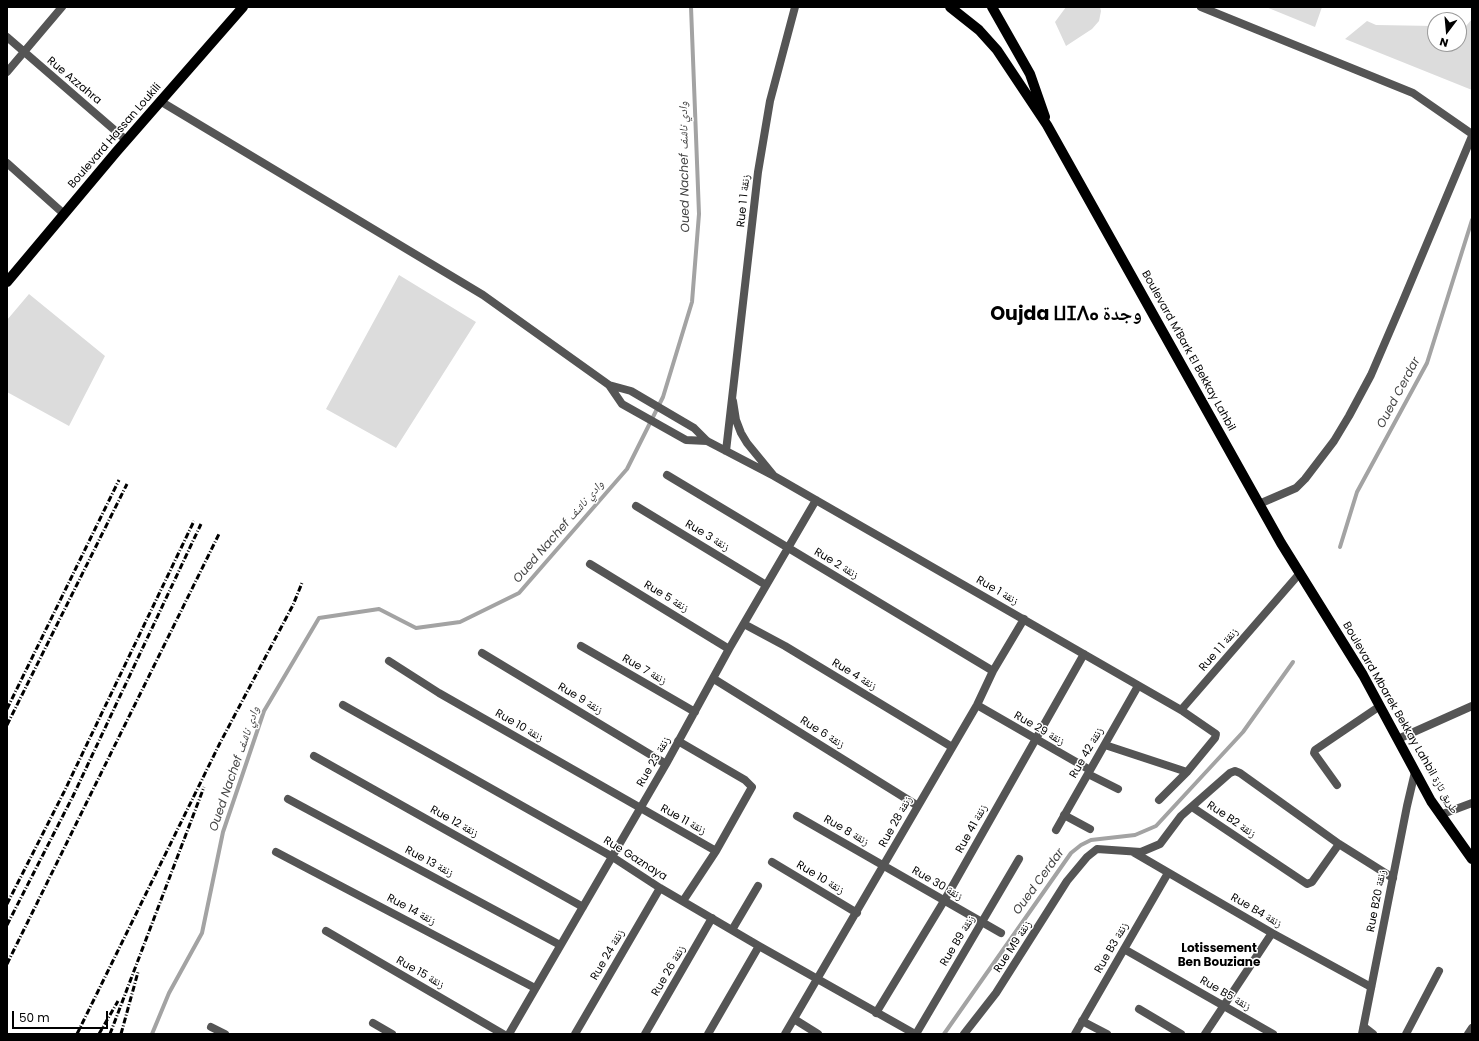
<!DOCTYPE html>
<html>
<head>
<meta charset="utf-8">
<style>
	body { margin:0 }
	#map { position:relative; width:1479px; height:1041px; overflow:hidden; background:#fff; font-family:Poppins,sans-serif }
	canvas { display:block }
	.frame { position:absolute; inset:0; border:8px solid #000; pointer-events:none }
	.north { position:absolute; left:1427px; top:12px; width:40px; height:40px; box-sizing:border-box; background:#fff; border:1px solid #999; border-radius:50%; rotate:196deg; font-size:11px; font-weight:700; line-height:16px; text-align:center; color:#000 }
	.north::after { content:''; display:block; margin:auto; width:14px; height:18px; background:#000; clip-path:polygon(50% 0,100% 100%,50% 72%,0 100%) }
	.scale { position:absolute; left:12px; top:1011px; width:96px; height:18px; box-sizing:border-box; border:2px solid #000; border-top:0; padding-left:5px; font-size:12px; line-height:14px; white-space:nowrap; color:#000; -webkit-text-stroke:3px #fff; paint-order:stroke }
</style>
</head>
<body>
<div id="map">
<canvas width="1479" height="1041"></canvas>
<div class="frame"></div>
<div class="north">N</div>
<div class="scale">50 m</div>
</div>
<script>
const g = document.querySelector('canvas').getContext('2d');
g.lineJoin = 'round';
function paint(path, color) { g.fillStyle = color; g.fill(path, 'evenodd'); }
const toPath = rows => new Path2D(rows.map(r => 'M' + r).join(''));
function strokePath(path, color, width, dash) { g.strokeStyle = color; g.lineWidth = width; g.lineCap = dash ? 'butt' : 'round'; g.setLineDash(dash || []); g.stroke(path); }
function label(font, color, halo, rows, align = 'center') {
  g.font = font + ' Poppins,"Noto Naskh Arabic","Noto Sans Tifinagh",sans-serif'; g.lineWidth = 3; g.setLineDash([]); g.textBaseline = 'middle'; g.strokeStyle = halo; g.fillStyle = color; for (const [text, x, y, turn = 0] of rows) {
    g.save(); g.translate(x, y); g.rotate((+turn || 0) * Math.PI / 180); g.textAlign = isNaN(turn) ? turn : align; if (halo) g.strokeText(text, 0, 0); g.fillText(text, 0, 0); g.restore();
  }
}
paint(toPath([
	[1066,7,1100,7,1101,11,1099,21,1092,29,1066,46,1055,22],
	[1266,7,1322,7,1315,27],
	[1472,19,1472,90,1345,39,1367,21,1376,25,1435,26,1435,44,1459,44,1459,26,1466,26],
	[399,275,476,322,396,448,326,409],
	[29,294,105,356,69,426,7,392,7,320]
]), '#dcdcdc');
strokePath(toPath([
	[1340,547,1357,492,1427,363,1472,220],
	[152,1034,169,993,202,933,223,832,264,711,319,618,379,609,416,628,460,622,519,593,627,469,663,397,692,302,699,214,691,7],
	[944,1034,1071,853,1081,845,1091,840,1135,835,1156,826,1243,732,1293,662]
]), '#a3a3a3', 4);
strokePath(toPath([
	[1201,7,1413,93,1472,134],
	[7,37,126,140],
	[7,72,62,7],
	[160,101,483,295,609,385,631,391,694,428,707,441,774,476],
	[7,163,64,214],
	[609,385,622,404,686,440,707,441],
	[733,401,736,420,741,433,747,443,774,476,1181,710,1216,734,1215,738,1187,772,1159,800],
	[726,451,758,172,770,101,795,7],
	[667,475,993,671],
	[1259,504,1296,488,1305,479,1334,441,1349,416,1371,375,1402,303,1472,136],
	[636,506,766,585],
	[590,564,729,649],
	[744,624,785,646,952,747],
	[581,646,695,712],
	[482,653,666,764],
	[389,661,439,693,716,851],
	[714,679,918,806],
	[343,705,611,856,660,888,759,946,915,1034],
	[977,705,1090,770],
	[1181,710,1300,573],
	[1398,739,1472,706],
	[678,741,745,780,752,787,716,851,683,901],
	[1105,745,1187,772],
	[314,756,583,907],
	[1088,774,1118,789],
	[1337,785,1314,753,1315,750,1380,706],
	[288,799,560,945],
	[1192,807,1307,884,1312,882,1339,844],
	[1064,815,1090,829],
	[1440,815,1472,803],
	[797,816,1001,933],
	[1056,830,1138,686],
	[276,852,535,988],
	[1133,852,1272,933,1371,987],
	[772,862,857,913],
	[732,930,758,886],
	[326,931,503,1034],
	[1124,949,1273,1034],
	[1139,1009,1181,1034],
	[876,1013,944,901,1084,654],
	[794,1019,818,1034],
	[1082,1021,1107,1034],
	[373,1023,392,1034],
	[211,1027,225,1034],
	[1364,1027,1373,1034],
	[509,1034,666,764,729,649,816,500],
	[575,1034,660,888],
	[645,1034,712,918],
	[708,1034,759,946],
	[785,1034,977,705,993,671,1024,619],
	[916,1034,1019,859],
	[964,1034,996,993,1067,881,1087,857,1097,849,1141,852,1160,844,1181,816,1230,773,1235,771,1240,773,1339,844,1393,878],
	[1075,1034,1168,873],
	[1205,1034,1272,933],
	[1406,1034,1439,971],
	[1468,1034,1472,1028]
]), '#555', 8);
strokePath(toPath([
	[1362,1034,1407,806,1415,772]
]), '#555', 8);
strokePath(toPath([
	[950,7,979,30,997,50,1047,125,1281,543,1363,675,1431,801,1472,859],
	[992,7,1030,74,1045,117],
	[7,282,117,151,243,7]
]), '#000', 10);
strokePath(toPath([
	[7,709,119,480],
	[7,725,127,484],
	[7,904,64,792,194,521],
	[7,925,73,796,201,524],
	[7,964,219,534],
	[77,1034,220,743,293,605,302,583],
	[99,1034,118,1001],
	[110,1034,204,787],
	[121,1034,138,972]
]), '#000', 3, [6, 2, 1, 2]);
label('11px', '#000', '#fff', [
	["Rue Azzahra",74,81,40],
	["Boulevard Hassan Loukili",115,136,-49],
	["Rue 1 زنقة 1",744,201,-84],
	["Boulevard M'Bark El Bekkay Lahbil",1188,351,61],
	["Rue 3 زنقة",707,536,31],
	["Rue 2 زنقة",836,564,31],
	["Rue زنقة 1",997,591,30],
	["Rue 5 زنقة",666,597,31],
	["Rue 1 زنقة 1",1219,650,-49],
	["Rue 7 زنقة",644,670,30],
	["Rue 4 زنقة",854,675,31],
	["Rue 9 زنقة",580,699,31],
	["Boulevard Mbarek Bekkay Lahbil طريق تازة",1400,718,60],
	["Rue 10 زنقة",519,726,30],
	["Rue 29 زنقة",1039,729,30],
	["Rue 6 زنقة",822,733,32],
	["Rue 42 زنقة",1087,753,-60],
	["Rue 23 زنقة",654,762,-60],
	["Rue 11 زنقة",683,820,29],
	["Rue B2 زنقة",1231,820,34],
	["Rue 12 زنقة",454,822,29],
	["Rue 28 زنقة",896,822,-61],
	["Rue 41 زنقة",972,829,-61],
	["Rue 8 زنقة",846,831,30],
	["Rue Gaznaya",635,859,32],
	["Rue 13 زنقة",429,862,28],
	["Rue 10 زنقة",820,878,31],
	["Rue 30 زنقة",937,884,30],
	["Rue B20 زنقة",1377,901,-79],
	["Rue 14 زنقة",411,910,28],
	["Rue B4 زنقة",1256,911,30],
	["Rue B9 زنقة",958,941,-59],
	["Rue M9 زنقة",1013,947,-57],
	["Rue B3 زنقة",1112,948,-60],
	["Rue 24 زنقة",608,955,-60],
	["Rue 26 زنقة",669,971,-60],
	["Rue 15 زنقة",420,973,30],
	["Rue B5 زنقة",1225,994,30]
]);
label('italic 12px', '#444', '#fff', [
	["Oued Nachef وادي ناشف",685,167,-91],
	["Oued Cerdar",1399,393,-62],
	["Oued Nachef وادي ناشف",559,532,-49],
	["Oued Nachef وادي ناشف",235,769,-71],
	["Oued Cerdar",1039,882,-54]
]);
label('bold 12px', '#000', '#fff', [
	["Lotissement",1219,949],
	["Ben Bouziane",1219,963]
]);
label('bold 19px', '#000', '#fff', [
	["Oujda ⵡⵊⴷⴰ وجدة",1066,315]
]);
</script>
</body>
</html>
